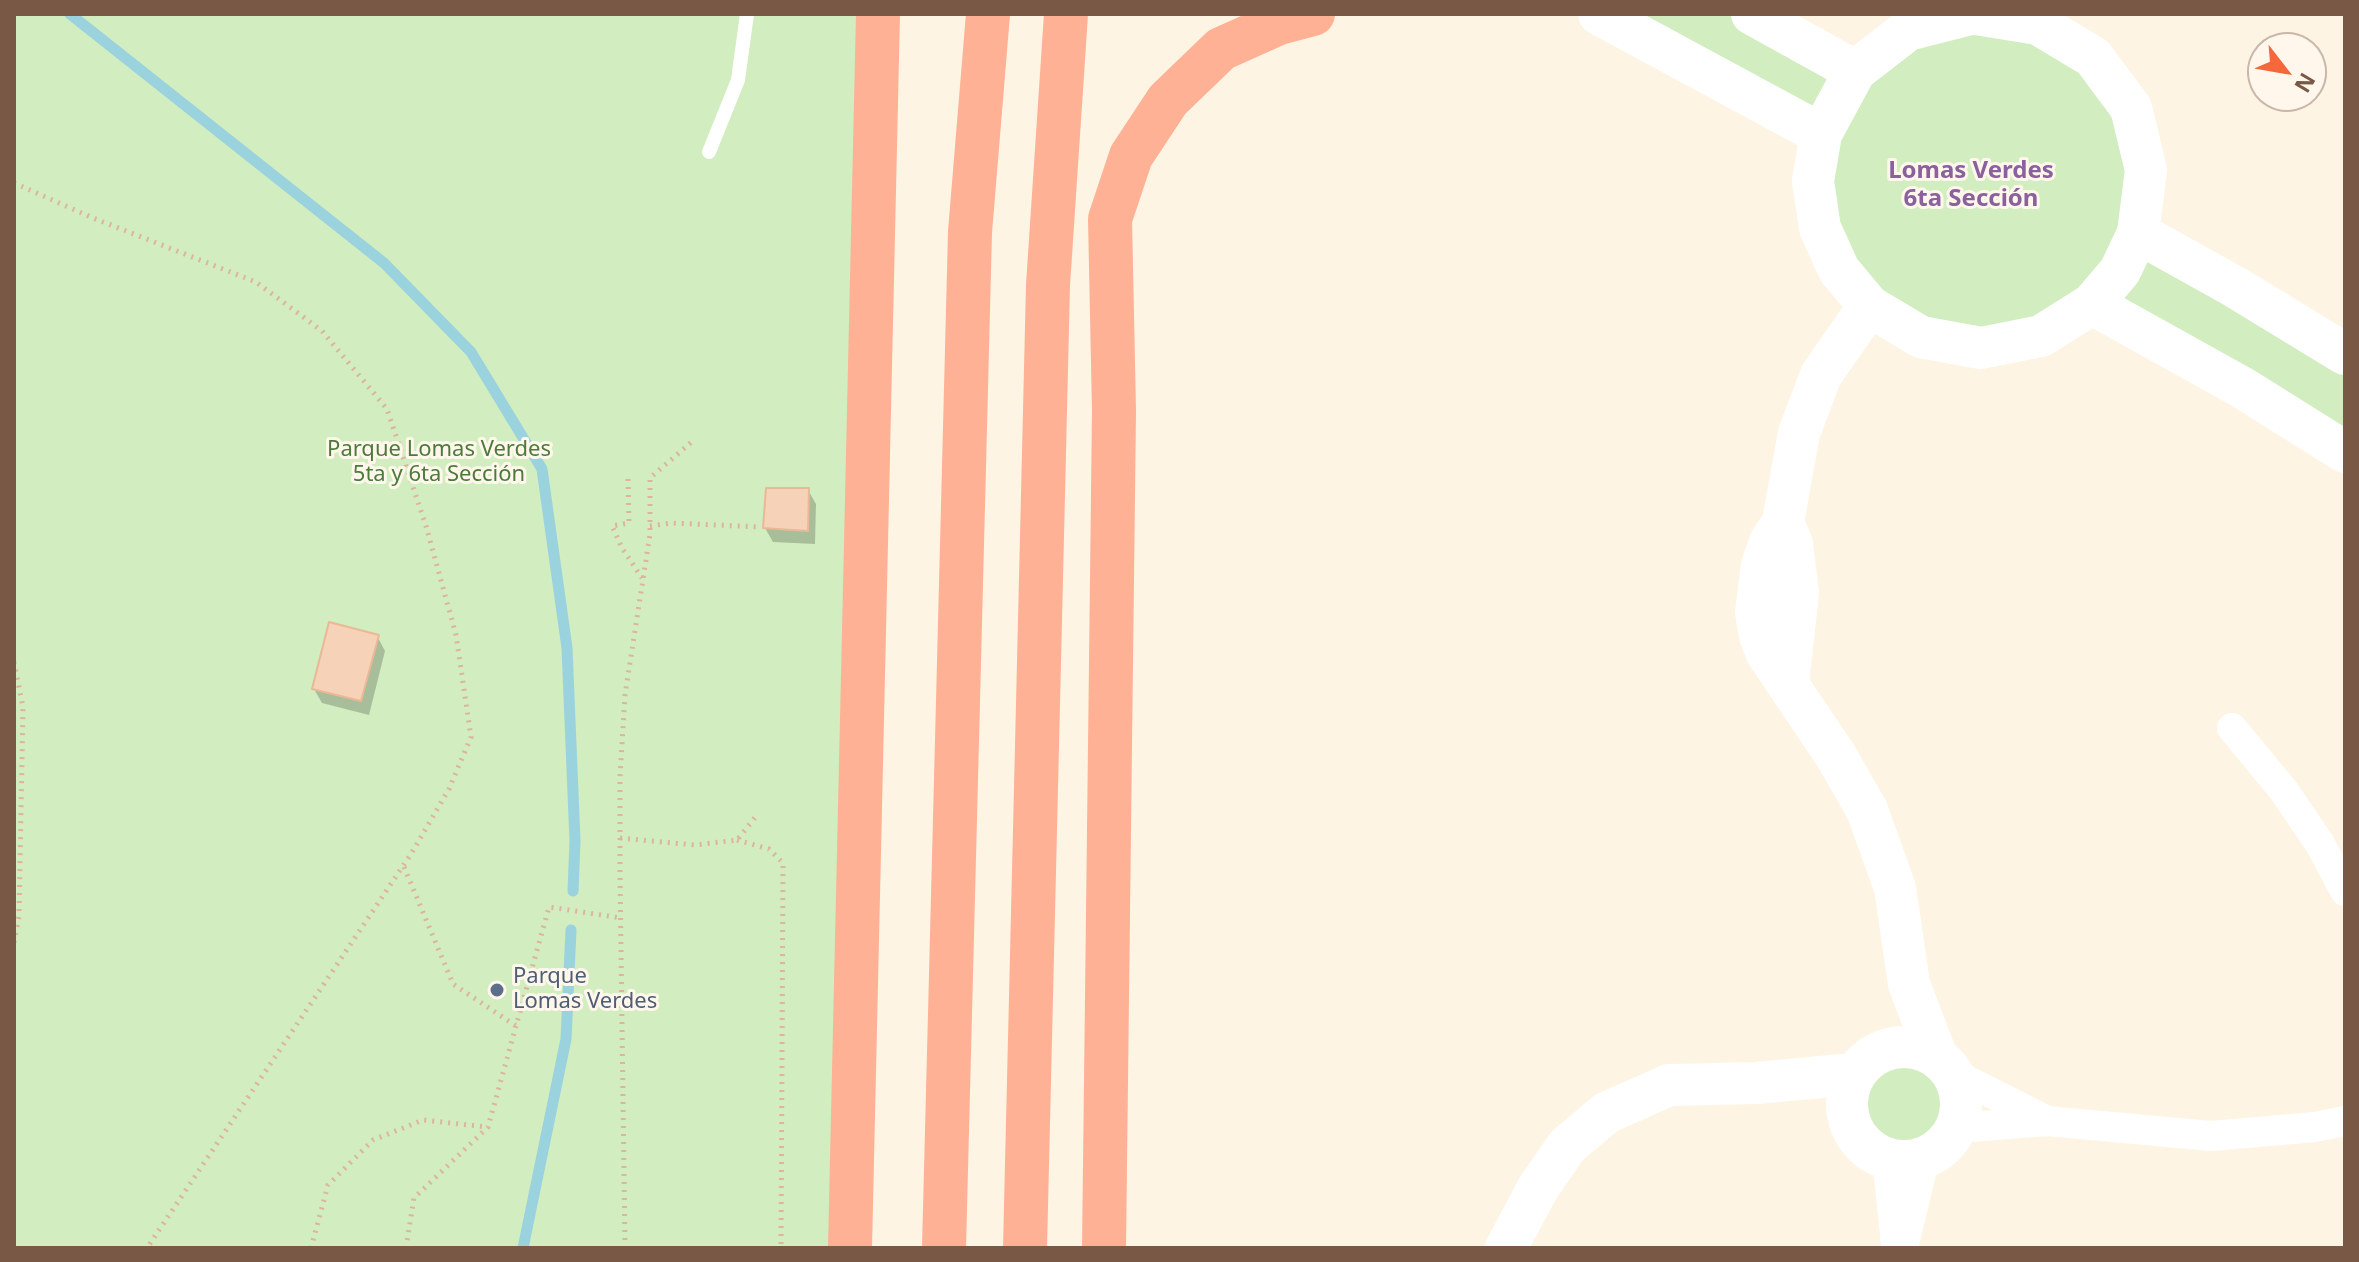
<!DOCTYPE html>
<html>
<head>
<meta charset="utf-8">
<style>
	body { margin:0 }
	#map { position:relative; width:2359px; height:1262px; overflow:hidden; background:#fef4e3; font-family:"Noto Sans",sans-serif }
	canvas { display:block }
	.frame { position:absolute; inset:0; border:16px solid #795946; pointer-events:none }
	.north { position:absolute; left:2247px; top:32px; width:80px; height:80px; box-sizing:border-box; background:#fff7eb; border:2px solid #c9b8a9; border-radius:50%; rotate:121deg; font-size:22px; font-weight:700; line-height:32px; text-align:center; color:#795946 }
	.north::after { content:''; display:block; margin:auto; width:28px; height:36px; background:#f4683c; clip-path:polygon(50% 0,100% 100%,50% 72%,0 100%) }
</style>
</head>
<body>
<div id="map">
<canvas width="2359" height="1262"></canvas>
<div class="frame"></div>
<div class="north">N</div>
</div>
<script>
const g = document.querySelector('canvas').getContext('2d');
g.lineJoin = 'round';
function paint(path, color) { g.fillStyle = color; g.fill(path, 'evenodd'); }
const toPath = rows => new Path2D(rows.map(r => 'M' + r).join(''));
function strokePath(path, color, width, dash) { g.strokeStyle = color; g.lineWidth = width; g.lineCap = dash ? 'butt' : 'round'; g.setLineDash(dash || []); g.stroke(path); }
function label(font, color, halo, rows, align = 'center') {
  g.font = font + ' "Noto Sans",sans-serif'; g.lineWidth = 6; g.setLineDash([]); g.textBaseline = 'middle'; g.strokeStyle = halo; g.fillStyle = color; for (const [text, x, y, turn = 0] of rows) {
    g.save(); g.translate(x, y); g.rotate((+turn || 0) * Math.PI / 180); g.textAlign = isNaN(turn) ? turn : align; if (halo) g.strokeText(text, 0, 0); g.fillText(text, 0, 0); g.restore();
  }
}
paint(toPath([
	[14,14,875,14,850,1248,14,1248],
	[1599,14,1750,14,1852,71,1818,130],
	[1963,24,2035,33,2092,69,2137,180,2088,300,1989,340,1875,300,1830,227,1825,136,1860,76],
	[2142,237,2345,354,2345,452,2097,304],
	[1913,1045,1954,1074,1960,1105,1957,1128,1946,1143,1935,1153,1909,1161,1887,1159,1868,1149,1855,1134,1848,1119,1846,1097,1854,1074,1869,1057,1884,1049]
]), '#d2edc0');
paint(toPath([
	[808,490,816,504,815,544,773,542,765,528],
	[377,636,385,651,369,715,322,703,314,689]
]), '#0003');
strokePath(toPath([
	[70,14,384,263,471,352,542,469,567,648,575,841,573,891],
	[523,1248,566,1039,571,930]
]), '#9ad2dd', 11);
const building = toPath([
	[766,488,809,488,808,531,763,528,766,488],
	[329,622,379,635,361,701,312,689,329,622]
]);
paint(building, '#f6d2b8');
strokePath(building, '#ebb897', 2);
strokePath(toPath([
	[14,183,93,218,256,282,322,331,387,409,426,526,456,635,471,737,449,789,411,854,147,1248],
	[628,479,629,523,612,526,622,548,642,578],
	[650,526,671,523,760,527],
	[14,662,23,707,19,916,14,943],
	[620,838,695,845,737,840,757,815],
	[737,840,769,849,783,863,781,1248],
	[404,867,453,984,516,1026],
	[311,1248,328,1185,373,1140,423,1120,487,1127],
	[406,1248,414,1198,488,1127,549,907,621,918],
	[625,1248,620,873,620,777,625,695,650,534,650,478,695,439]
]), '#dcb59b', 5, [2, 6]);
strokePath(toPath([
	[709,152,738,80,747,14]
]), '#fff', 14);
strokePath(toPath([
	[2232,728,2284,791,2320,844,2345,891],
	[1954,1074,2045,1120],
	[1957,1128,2047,1121,2211,1136,2315,1127,2345,1121],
	[1887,1159,1896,1244],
	[1903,1248,1925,1157]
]), '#fff', 30);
strokePath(toPath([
	[1599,14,1821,134],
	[1752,14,1855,71],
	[1971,14,1908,30,1855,71,1821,134,1813,181,1820,228,1839,270,1869,306,1921,337,1981,348,2041,336,2092,304,2120,271,2138,233,2146,170,2131,108,2093,57,2038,24,1976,14],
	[2138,233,2235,287,2345,354],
	[2092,304,2243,388,2345,452],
	[1869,306,1821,375,1799,433,1783,522,1770,542,1762,565,1756,612,1760,636,1766,652,1836,756,1867,810,1895,888,1909,984,1936,1055],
	[1783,522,1792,544,1798,593,1788,683],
	'1847 1104a57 57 0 1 1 114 0a57 57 0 1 1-114 0Z',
	[1506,1248,1538,1188,1567,1146,1606,1113,1669,1085,1756,1083,1854,1074]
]), '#fff', 42);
strokePath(toPath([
	[850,1248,878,14],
	[944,1248,970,232,988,14],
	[1025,1248,1048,285,1066,14],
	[1104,1248,1114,411,1110,219,1131,156,1168,100,1221,49,1279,23,1313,14]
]), '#feb194', 44);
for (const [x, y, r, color] of [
	[497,990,8,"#5c6f8a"]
]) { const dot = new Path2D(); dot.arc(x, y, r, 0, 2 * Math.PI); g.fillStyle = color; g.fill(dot); strokePath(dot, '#fff7eb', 3); }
label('22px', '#4c7a3b', '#fff7eb', [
	["Parque Lomas Verdes",439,450],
	["5ta y 6ta Sección",439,475]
]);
label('22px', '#4e5e75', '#fff7eb', [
	["Parque",513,977],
	["Lomas Verdes",513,1002]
], 'left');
label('bold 24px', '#8a619d', '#fff7eb', [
	["Lomas Verdes",1971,171],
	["6ta Sección",1971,199]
]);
</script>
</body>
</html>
